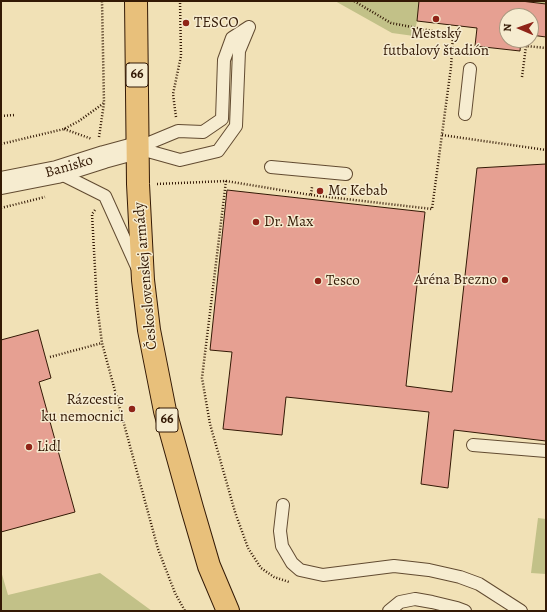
<!DOCTYPE html>
<html>
<head>
<meta charset="utf-8">
<style>
	body { margin:0 }
	#map { position:relative; width:547px; height:612px; overflow:hidden; background:#f1e1b6; font-family:Alegreya,serif }
	canvas { display:block }
	.frame { position:absolute; inset:0; border:2px solid #331905; pointer-events:none }
	.north { position:absolute; left:499px; top:8px; width:40px; height:40px; box-sizing:border-box; background:#f6ecd0; border:1px solid #a8987f; border-radius:50%; rotate:272deg; font-size:11px; font-weight:700; line-height:16px; text-align:center; color:#331905 }
	.north::after { content:''; display:block; margin:auto; width:14px; height:18px; background:#8f2418; clip-path:polygon(50% 0,100% 100%,50% 72%,0 100%) }
</style>
</head>
<body>
<div id="map">
<canvas width="547" height="612"></canvas>
<div class="frame"></div>
<div class="north">N</div>
</div>
<script>
const g = document.querySelector('canvas').getContext('2d');
g.lineJoin = 'round';
function paint(path, color) { g.fillStyle = color; g.fill(path, 'evenodd'); }
const toPath = rows => new Path2D(rows.map(r => 'M' + r).join(''));
function strokePath(path, color, width, dash) { g.strokeStyle = color; g.lineWidth = width; g.lineCap = dash ? 'butt' : 'round'; g.setLineDash(dash || []); g.stroke(path); }
function label(font, color, halo, rows, align = 'center') {
  g.font = font + ' Alegreya,serif'; g.lineWidth = 3; g.setLineDash([]); g.textBaseline = 'middle'; g.strokeStyle = halo; g.fillStyle = color; for (const [text, x, y, turn = 0] of rows) {
    g.save(); g.translate(x, y); g.rotate((+turn || 0) * Math.PI / 180); g.textAlign = isNaN(turn) ? turn : align; if (halo) g.strokeText(text, 0, 0); g.fillText(text, 0, 0); g.restore();
  }
}
paint(toPath([
	[335,1,546,1,546,37,531,16,507,16,507,32,417,21,414,36,392,33],
	[538,518,546,519,546,574,531,573],
	[1,571,8,595,100,573,152,611,1,611]
]), '#c2c188');
const building = toPath([
	[419,1,521,1,546,4,546,37,531,35,531,16,507,16,507,40,521,40,520,51,475,46,477,28,417,21,419,1],
	[546,164,546,441,454,430,448,488,421,484,429,412,286,397,282,435,223,429,232,352,210,350,227,190,425,212,406,386,452,392,477,168,546,164],
	[38,330,51,378,39,382,75,512,1,532,1,340,38,330]
]);
paint(building, '#e6a092');
strokePath(building, '#331905', 1);
const lane = toPath([
	[465,114,470,69],
	[137,148,180,160,218,151,236,126,239,51,249,27],
	[137,148,178,131,203,132,222,119,224,60,232,38,249,27],
	[271,167,346,174],
	[57,172,105,196,137,267],
	[473,445,546,451],
	[283,505,280,531,282,546,292,563,300,570,323,575,394,566,429,570,460,577,479,584,521,611],
	[389,611,400,602,415,599,432,602,457,608,465,611]
]);
const street = toPath([
	[1,183,57,172,104,157,137,148]
]);
const primary = toPath([
	[136,1,138,184,143,280,149,330,165,411,192,508,209,566,228,611]
]);
strokePath(lane, '#624b31', 14);
strokePath(street, '#624b31', 24);
strokePath(primary, '#331905', 24);
strokePath(toPath([
	[522,77,526,46,546,48],
	[1,116,15,115],
	[176,117,173,94,181,56,180,1],
	[64,129,92,139],
	[442,135,546,150],
	[99,137,104,103,102,1],
	[1,144,64,129,79,121,104,103],
	[226,181,202,378,210,424,235,512,248,548,261,568,274,577,289,582],
	[157,184,226,181,311,195,312,187],
	[311,195,432,209,451,67,453,35,391,23,354,1],
	[1,208,45,197],
	[95,210,92,214,97,305,102,343,158,549,175,593,185,611],
	[50,357,102,343]
]), '#331905', 2.5, [1, 2]);
strokePath(lane, '#f6ecd0', 12);
strokePath(street, '#f6ecd0', 22);
strokePath(primary, '#e8c07b', 22);
for (const [x, y, r, color] of [
	[436,19,4,"#8f2418"],
	[186,23,4,"#8f2418"],
	[320,191,4,"#8f2418"],
	[256,222,4,"#8f2418"],
	[505,280,4,"#8f2418"],
	[318,281,4,"#8f2418"],
	[132,409,4,"#8f2418"],
	[29,447,4,"#8f2418"]
]) { const dot = new Path2D(); dot.arc(x, y, r, 0, 2 * Math.PI); g.fillStyle = color; g.fill(dot); strokePath(dot, '#f6ecd0', 1.5); }
for (const [x, y, w] of [
	[137,75,22],
	[167,420,22]
]) { const box = new Path2D(); box.roundRect(x - w / 2, y - 12, w, 24, 3); g.fillStyle = '#f6ecd0'; g.fill(box); strokePath(box, '#331905', 1); }
label('bold 14px', '#331905', null, [
	["66",137,75],
	["66",167,420]
]);
label('15px', '#331905', '#f6ecd0', [
	["TESCO",194,23],
	["Mestský",436,34,"center"],
	["futbalový štadión",436,51,"center"],
	["Mc Kebab",328,191],
	["Dr. Max",264,222],
	["Aréna Brezno",497,280,"right"],
	["Tesco",326,281],
	["Rázcestie",124,400,"right"],
	["ku nemocnici",124,417,"right"],
	["Lidl",37,447]
], 'left');
label('15px', '#331905', '#f6ecd0', [
	["Banisko",69,167,-16],
	["Československej armády",146,276,-95]
]);
</script>
</body>
</html>
